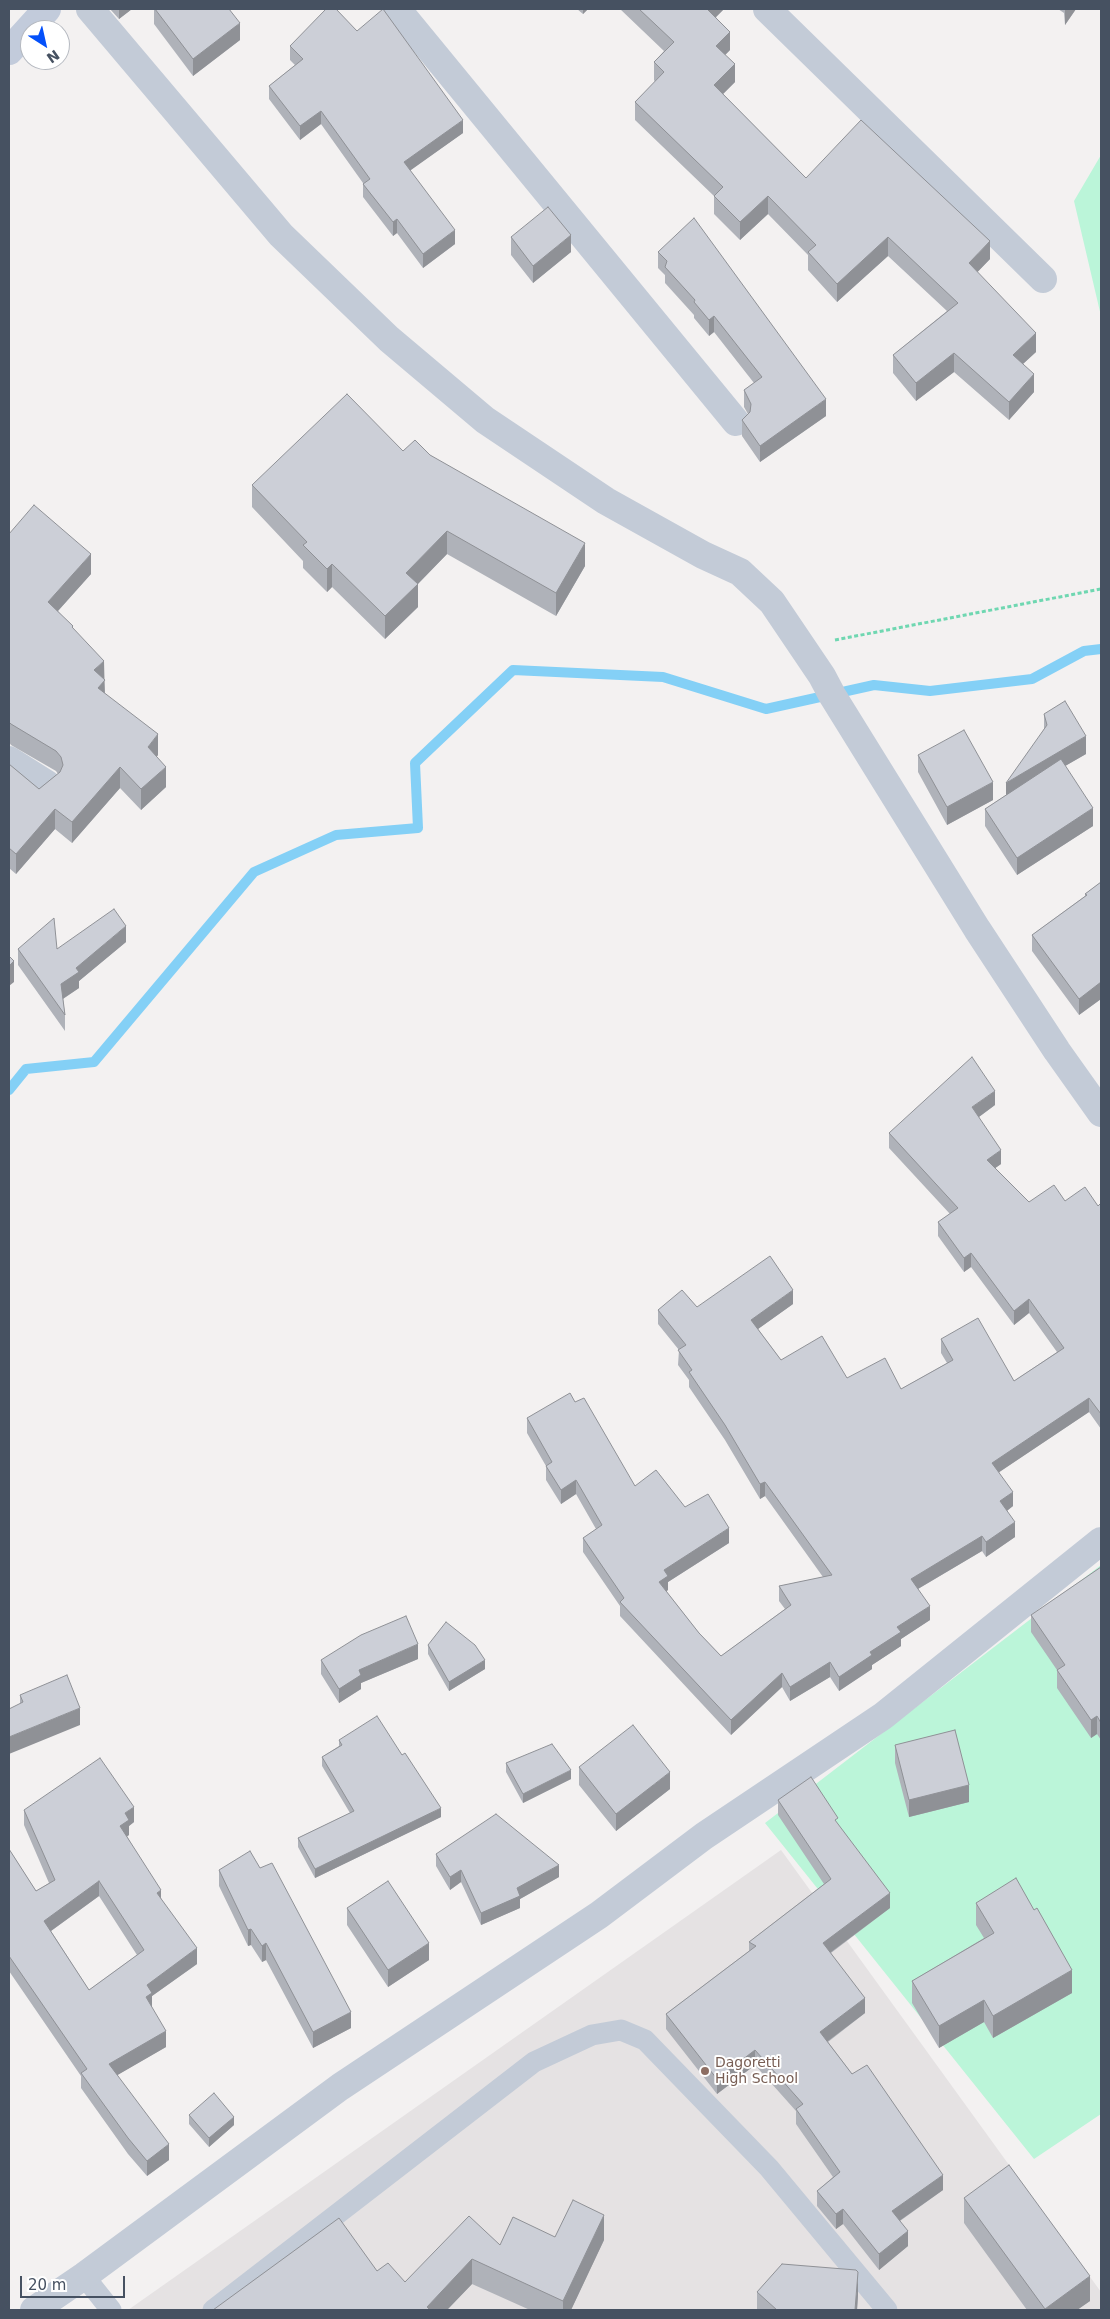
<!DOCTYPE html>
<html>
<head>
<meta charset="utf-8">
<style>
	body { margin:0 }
	#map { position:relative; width:1110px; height:2319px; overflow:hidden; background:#f3f1f1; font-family:"DejaVu Sans",sans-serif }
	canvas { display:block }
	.frame { position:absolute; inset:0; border:10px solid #465161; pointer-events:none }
	.north { position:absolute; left:20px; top:20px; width:50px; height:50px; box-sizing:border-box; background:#fff; border:1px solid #b5b9c0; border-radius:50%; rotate:145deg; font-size:14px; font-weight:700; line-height:20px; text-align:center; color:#465161 }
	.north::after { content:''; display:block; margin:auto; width:18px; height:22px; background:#0450fa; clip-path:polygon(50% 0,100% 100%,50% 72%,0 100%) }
	.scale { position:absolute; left:20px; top:2276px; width:105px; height:22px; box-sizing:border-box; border:2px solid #465161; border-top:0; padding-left:6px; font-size:15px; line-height:18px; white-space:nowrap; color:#465161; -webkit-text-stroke:4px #fff; paint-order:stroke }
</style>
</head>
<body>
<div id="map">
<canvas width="1110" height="2319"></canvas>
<div class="frame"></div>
<div class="north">N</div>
<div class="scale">20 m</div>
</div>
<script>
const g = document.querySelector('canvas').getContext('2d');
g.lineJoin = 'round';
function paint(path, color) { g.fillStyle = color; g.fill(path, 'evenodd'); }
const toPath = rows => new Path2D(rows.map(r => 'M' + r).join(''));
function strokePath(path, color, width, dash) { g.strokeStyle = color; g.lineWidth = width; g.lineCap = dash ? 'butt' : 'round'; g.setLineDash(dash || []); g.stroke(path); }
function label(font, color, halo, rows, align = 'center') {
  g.font = font + ' "DejaVu Sans",sans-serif'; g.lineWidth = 4; g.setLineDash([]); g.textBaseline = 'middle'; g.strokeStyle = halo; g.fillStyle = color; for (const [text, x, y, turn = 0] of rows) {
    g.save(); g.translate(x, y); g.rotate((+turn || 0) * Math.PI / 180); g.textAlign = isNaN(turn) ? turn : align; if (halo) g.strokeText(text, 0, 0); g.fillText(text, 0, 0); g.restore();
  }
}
paint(toPath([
	[781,1850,1101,2292,1101,2310,128,2310]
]), '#e5e2e3');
paint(toPath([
	[1101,155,1101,316,1074,201],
	[1101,1565,1101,2114,1034,2159,765,1823]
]), '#bbf5d9');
strokePath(toPath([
	[9,1090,26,1069,94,1062,254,872,336,835,418,828,415,763,513,670,663,677,766,709,874,685,930,691,1032,679,1084,651,1101,649]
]), '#84d0f6', 10);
strokePath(toPath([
	[835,640,1101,589]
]), '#6fd7b1', 3, [4, 2.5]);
strokePath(toPath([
	[84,2276,111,2310],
	[213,2310,534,2062,592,2035,621,2030,645,2040,769,2168,887,2310]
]), '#c3cbd7', 21);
strokePath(toPath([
	[90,9,281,235,389,339,485,420,606,501,703,555,740,572,772,602,822,676,832,695,977,929,1057,1051,1101,1113],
	[397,9,736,422],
	[767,9,1043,279],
	[9,760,47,784],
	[34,2310,84,2276,340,2087,599,1915,704,1836,883,1716,1101,1541]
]), '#c3cbd7', 28);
strokePath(toPath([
	[9,51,47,9]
]), '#c2cbdb', 28);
paint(toPath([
	[110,9,132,9,119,19],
	[154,9,229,9,240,40,193,76,154,24],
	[577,9,588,9,583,14],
	[620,9,724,9,716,17,730,50,725,55,735,82,723,94,806,178,990,259,977,272,1036,352,1023,364,1034,392,1009,420,954,372,916,401,893,373,893,355,947,311,888,256,837,302,808,270,808,255,768,214,740,240,714,214,714,196,635,120,635,102,655,82,654,80,654,62,664,51],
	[1058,9,1076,9,1065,25,1064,13],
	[357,31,463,133,410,170,455,244,423,268,397,233,393,236,363,197,363,183,321,124,300,140,269,99,269,86,295,65,290,60,290,46],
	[511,237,571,252,533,283,511,255],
	[658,252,826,416,760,462,742,436,742,420,748,414,744,407,744,390,754,383,714,332,709,336,694,318,694,315,665,283,665,275,658,268],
	[403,451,430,455,585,566,556,616,447,554,418,584,418,607,385,639,332,587,327,592,303,568,303,561,252,507,252,485],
	[9,534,91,574,58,611,73,629,104,679,105,694,158,755,156,757,166,787,141,810,120,788,72,843,55,829,16,874,9,868,9,764,39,789,58,774,56,771,11,745,9,742],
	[1044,714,1086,754,1065,766,1093,826,1017,875,985,826,985,809,1006,795,1044,729],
	[918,755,993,800,947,825,918,772],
	[1101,882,1101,999,1079,1015,1032,951,1032,935,1085,896,1085,894],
	[126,942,79,981,79,988,63,999,65,1015,65,1031,18,965,18,949,57,949],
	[995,1105,979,1117,1001,1164,995,1168,1029,1202,1065,1201,1098,1206,1101,1203,1101,1429,1089,1412,999,1472,1013,1506,1007,1511,1015,1537,986,1557,982,1551,918,1589,930,1620,901,1639,901,1646,872,1665,872,1669,839,1691,830,1677,790,1701,782,1687,731,1735,620,1616,620,1606,583,1552,583,1538,596,1529,576,1494,561,1504,546,1480,546,1466,527,1433,527,1418,575,1402,635,1486,685,1507,729,1543,668,1582,668,1590,666,1591,699,1633,721,1656,785,1609,779,1601,779,1586,823,1577,765,1496,760,1499,725,1440,689,1387,689,1380,678,1365,679,1350,658,1324,658,1310,697,1307,793,1304,758,1329,781,1360,847,1378,901,1389,947,1363,941,1353,941,1339,1014,1381,1057,1352,1029,1313,1014,1325,971,1267,964,1272,938,1236,938,1222,950,1214,889,1148,889,1133],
	[1101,1567,1101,1740,1097,1734,1091,1738,1057,1688,1057,1670,1031,1632,1031,1615],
	[428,1645,485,1669,449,1691,428,1654],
	[418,1659,361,1683,361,1689,339,1703,321,1674,321,1660],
	[20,1695,80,1725,20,1704],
	[339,1740,441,1817,315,1878,298,1847,298,1838,350,1813,322,1766,322,1757,339,1746],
	[895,1745,969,1802,909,1817,895,1763],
	[506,1763,571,1779,523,1803,506,1772],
	[579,1767,670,1789,616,1831,579,1785],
	[778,1800,838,1824,890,1908,831,1953,865,2013,828,2042,852,2074,943,2190,900,2221,908,2246,879,2270,843,2224,836,2229,817,2206,817,2191,833,2177,796,2124,796,2111,755,2065,717,2094,666,2029,666,2014,749,1951,749,1942,824,1884,778,1815],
	[24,1810,134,1822,129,1826,129,1835,127,1836,197,1964,152,1996,152,2008,166,2047,117,2075,169,2160,147,2176,128,2154,81,2088,81,2076,9,1971,9,1849,36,1891,49,1883,24,1825],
	[99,1896,137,1955,89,1990,51,1931],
	[436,1854,559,1877,520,1899,520,1908,481,1925,461,1882,450,1890,436,1866],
	[219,1870,351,2028,313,2048,266,1960,262,1962,251,1945,248,1946,219,1886],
	[976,1903,1072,1993,993,2038,984,2022,939,2048,912,2003,912,1981,984,1938,976,1925],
	[347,1908,429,1960,388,1987,347,1925],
	[189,2115,234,2125,209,2147,189,2124],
	[964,2198,1090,2301,1077,2310,1027,2310,964,2223],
	[555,2237,604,2240,571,2310,530,2310,472,2284,447,2310,213,2310,377,2271,405,2282,500,2245],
	[757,2292,858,2295,857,2310,757,2310]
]), '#afb2b9');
paint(toPath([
	[119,9,132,9,119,19],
	[583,9,588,9,583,14],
	[707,9,724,9,707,26],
	[1065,9,1076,9,1065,25],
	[240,23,240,40,193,76,193,59],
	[730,32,730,50,716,64,716,46],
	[735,64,735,82,714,103,714,85],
	[321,111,321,124,300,140,300,126],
	[463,120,463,133,404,175,404,162],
	[768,196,768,214,740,240,740,222],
	[397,219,397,233,393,236,393,222],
	[455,230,455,244,423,268,423,254],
	[571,235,571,252,533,283,533,266],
	[888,237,888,256,837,302,837,284],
	[990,241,990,259,969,281,969,263],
	[714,316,714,332,709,336,709,320],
	[1036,333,1036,352,1013,373,1013,355],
	[954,353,954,372,916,401,916,383],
	[1034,374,1034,392,1009,420,1009,402],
	[826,399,826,416,760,462,760,446],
	[447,531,447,554,411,591,418,584,418,607,385,639,385,616,406,573],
	[585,543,585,566,556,616,556,593],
	[91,554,91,574,48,622,48,602],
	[332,564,332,587,327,592,327,569],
	[104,661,105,700,98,708,94,670],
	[158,734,158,755,148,768,148,747],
	[1086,736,1086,754,1006,800,1006,783],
	[120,767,120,788,72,843,72,822],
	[166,767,166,787,141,810,141,789],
	[993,782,993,800,947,825,947,807],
	[1093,808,1093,826,1017,875,1017,858],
	[55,809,55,829,16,874,16,854],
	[126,926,126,942,79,981,79,988,61,1000,61,984,76,968],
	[14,961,14,982,9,986,9,966],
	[1101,982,1101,999,1079,1015,1079,999],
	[995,1091,995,1105,972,1122,972,1107],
	[1001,1150,1001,1164,987,1174,987,1160],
	[971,1253,971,1267,964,1272,964,1258],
	[793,1290,793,1304,751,1334,751,1320],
	[1029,1299,1029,1313,1014,1325,1014,1311],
	[1089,1398,1089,1412,992,1477,992,1463],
	[576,1480,576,1494,561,1504,561,1490],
	[765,1482,765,1496,760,1499,760,1484],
	[1013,1492,1013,1506,1000,1516,1000,1501],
	[1015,1522,1015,1537,986,1557,986,1542],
	[729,1528,729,1543,668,1582,668,1590,659,1597,659,1582,664,1570],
	[982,1536,982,1551,911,1593,911,1579],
	[930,1606,930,1620,901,1639,901,1646,872,1665,872,1669,839,1691,839,1677,870,1652,897,1627],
	[418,1644,418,1659,361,1683,361,1689,339,1703,339,1689,359,1670],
	[485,1660,485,1669,449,1691,449,1682],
	[830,1662,830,1677,790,1701,790,1687],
	[782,1673,782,1687,731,1735,731,1720],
	[80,1708,80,1725,9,1754,9,1737],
	[1097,1716,1097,1734,1091,1738,1091,1720],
	[571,1770,571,1779,523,1803,523,1794],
	[670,1772,670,1789,616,1831,616,1814],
	[969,1785,969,1802,909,1817,909,1800],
	[134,1807,134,1822,129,1826,129,1835,120,1841,120,1826,125,1813],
	[441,1808,441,1817,315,1878,315,1869],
	[559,1865,559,1877,520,1899,520,1908,481,1925,481,1913,517,1888],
	[461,1870,461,1882,450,1890,450,1877],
	[99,1881,99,1896,44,1936,44,1921],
	[161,1890,161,1905,157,1893],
	[890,1893,890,1908,823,1958,823,1943],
	[251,1929,251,1945,248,1946,248,1930],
	[266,1943,266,1960,262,1962,262,1946],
	[429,1943,429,1960,388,1987,388,1970],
	[197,1948,197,1964,152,1996,152,2008,146,2012,147,1985],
	[1072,1970,1072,1993,993,2038,993,2016],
	[865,1998,865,2013,820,2047,820,2032],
	[984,2000,984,2022,939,2048,939,2026],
	[351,2012,351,2028,313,2048,313,2032],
	[166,2031,166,2047,109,2080,109,2064],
	[755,2050,755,2065,717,2094,717,2079],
	[234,2117,234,2125,209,2147,209,2138],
	[169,2144,169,2160,147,2176,147,2161],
	[943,2175,943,2190,892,2226,892,2211],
	[843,2209,843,2224,836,2229,836,2214],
	[604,2215,604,2240,571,2310,563,2310,563,2301],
	[908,2231,908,2246,879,2270,879,2254],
	[472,2259,472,2284,447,2310,427,2310,427,2307],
	[858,2272,858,2295,857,2310,855,2310],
	[1090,2276,1090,2301,1077,2310,1045,2310,1045,2309]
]), '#8f9196');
const building = toPath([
	[155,9,229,9,240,23,193,59,155,9],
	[326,9,336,9,357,31,383,9,463,120,404,162,455,230,423,254,397,219,393,222,363,184,370,179,321,111,300,126,269,86,303,59,290,46,326,9],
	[639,9,707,9,730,32,716,46,735,64,714,85,806,178,861,120,990,241,969,263,1036,333,1013,355,1034,374,1009,402,954,353,916,383,893,355,958,303,888,237,837,284,808,252,816,245,768,196,740,222,714,196,723,187,635,102,664,72,654,62,674,42,639,9],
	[548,207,571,235,533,266,511,237,548,207],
	[694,218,826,399,760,446,742,420,750,412,751,404,744,390,762,377,714,316,709,320,694,302,695,300,665,267,667,261,658,252,694,218],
	[347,394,403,451,415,440,430,455,585,543,556,593,447,531,406,573,418,584,385,616,332,564,327,569,303,545,307,542,252,485,347,394],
	[34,505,91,554,48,602,73,626,72,627,104,661,94,670,105,680,98,688,158,734,148,747,166,767,141,789,120,767,72,822,55,809,16,854,9,848,9,764,39,789,60,772,63,765,61,757,56,751,11,724,9,722,9,534,34,505],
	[1065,701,1086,736,1006,783,1047,725,1044,714,1065,701],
	[964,730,993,782,947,807,918,755,964,730],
	[1061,759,1093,808,1017,858,985,809,1061,759],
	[1101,882,1101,982,1079,999,1032,935,1087,895,1085,894,1101,882],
	[114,909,126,926,76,968,79,972,61,984,65,1015,18,949,54,918,57,949,114,909],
	[9,956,14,961,9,966,9,956],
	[972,1057,995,1091,972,1107,1001,1150,987,1160,1029,1202,1054,1185,1065,1201,1085,1187,1098,1206,1101,1203,1101,1414,1089,1398,992,1463,1013,1492,1000,1501,1015,1522,986,1542,982,1536,911,1579,930,1606,897,1627,901,1632,870,1652,872,1655,839,1677,830,1662,790,1687,782,1673,731,1720,620,1602,624,1598,583,1538,602,1525,576,1480,561,1490,546,1466,552,1462,527,1418,570,1393,575,1402,584,1398,635,1486,656,1470,685,1507,708,1494,729,1528,664,1570,668,1576,659,1582,699,1633,721,1656,791,1605,779,1586,832,1575,765,1482,760,1484,725,1425,689,1372,692,1370,678,1350,686,1345,658,1310,682,1290,697,1307,770,1256,793,1290,751,1320,781,1360,822,1336,847,1378,885,1358,901,1389,953,1360,941,1339,978,1318,1014,1381,1064,1348,1029,1299,1014,1311,971,1253,964,1258,938,1222,958,1208,889,1133,972,1057],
	[1101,1567,1101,1723,1097,1716,1091,1720,1057,1670,1065,1665,1031,1615,1101,1567],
	[406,1616,418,1644,359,1670,361,1675,339,1689,321,1660,361,1635,406,1616],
	[446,1622,475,1645,485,1660,449,1682,428,1645,446,1622],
	[67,1675,80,1708,9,1737,9,1709,23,1702,20,1695,67,1675],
	[377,1716,402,1755,405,1753,441,1808,315,1869,298,1838,354,1811,322,1757,342,1745,339,1740,377,1716],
	[633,1725,670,1772,616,1814,579,1767,633,1725],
	[955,1730,969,1785,909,1800,895,1745,955,1730],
	[552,1744,571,1770,523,1794,506,1763,552,1744],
	[100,1758,134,1807,125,1813,129,1820,120,1826,161,1890,157,1893,162,1900,197,1948,147,1985,152,1993,146,1997,166,2031,109,2064,169,2144,147,2161,128,2138,81,2073,87,2069,9,1956,9,1849,36,1891,55,1880,24,1810,100,1758],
	[99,1881,144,1950,89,1990,44,1921,99,1881],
	[811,1777,838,1818,835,1820,890,1893,823,1943,865,1998,820,2032,852,2074,867,2065,943,2175,892,2211,908,2231,879,2254,843,2209,836,2214,817,2191,840,2172,796,2109,803,2104,755,2050,717,2079,666,2014,756,1946,749,1942,831,1879,778,1800,811,1777],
	[496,1814,559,1865,517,1888,520,1896,481,1913,461,1870,450,1877,436,1854,496,1814],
	[250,1851,260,1868,272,1863,351,2012,313,2032,266,1943,262,1946,251,1929,248,1930,219,1870,250,1851],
	[1016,1878,1034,1910,1037,1908,1072,1970,993,2016,984,2000,939,2026,912,1981,994,1933,976,1903,1016,1878],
	[388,1881,429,1943,388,1970,347,1908,388,1881],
	[214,2093,234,2117,209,2138,189,2115,214,2093],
	[1009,2165,1090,2276,1045,2309,964,2198,1009,2165],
	[573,2200,604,2215,563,2301,472,2259,427,2307,430,2310,213,2310,339,2218,377,2271,388,2263,405,2282,469,2216,500,2245,513,2217,555,2237,573,2200],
	[782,2264,856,2270,858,2272,855,2310,777,2310,757,2292,782,2264]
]);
paint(building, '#cccfd7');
strokePath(building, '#8f9196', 1);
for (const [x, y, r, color] of [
	[705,2071,5,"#8d6e63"]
]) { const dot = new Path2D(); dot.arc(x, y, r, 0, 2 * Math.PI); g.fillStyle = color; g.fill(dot); strokePath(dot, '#fff', 2); }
label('14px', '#785e54', '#fff', [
	["Dagoretti",715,2063],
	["High School",715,2079]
], 'left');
</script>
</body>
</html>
